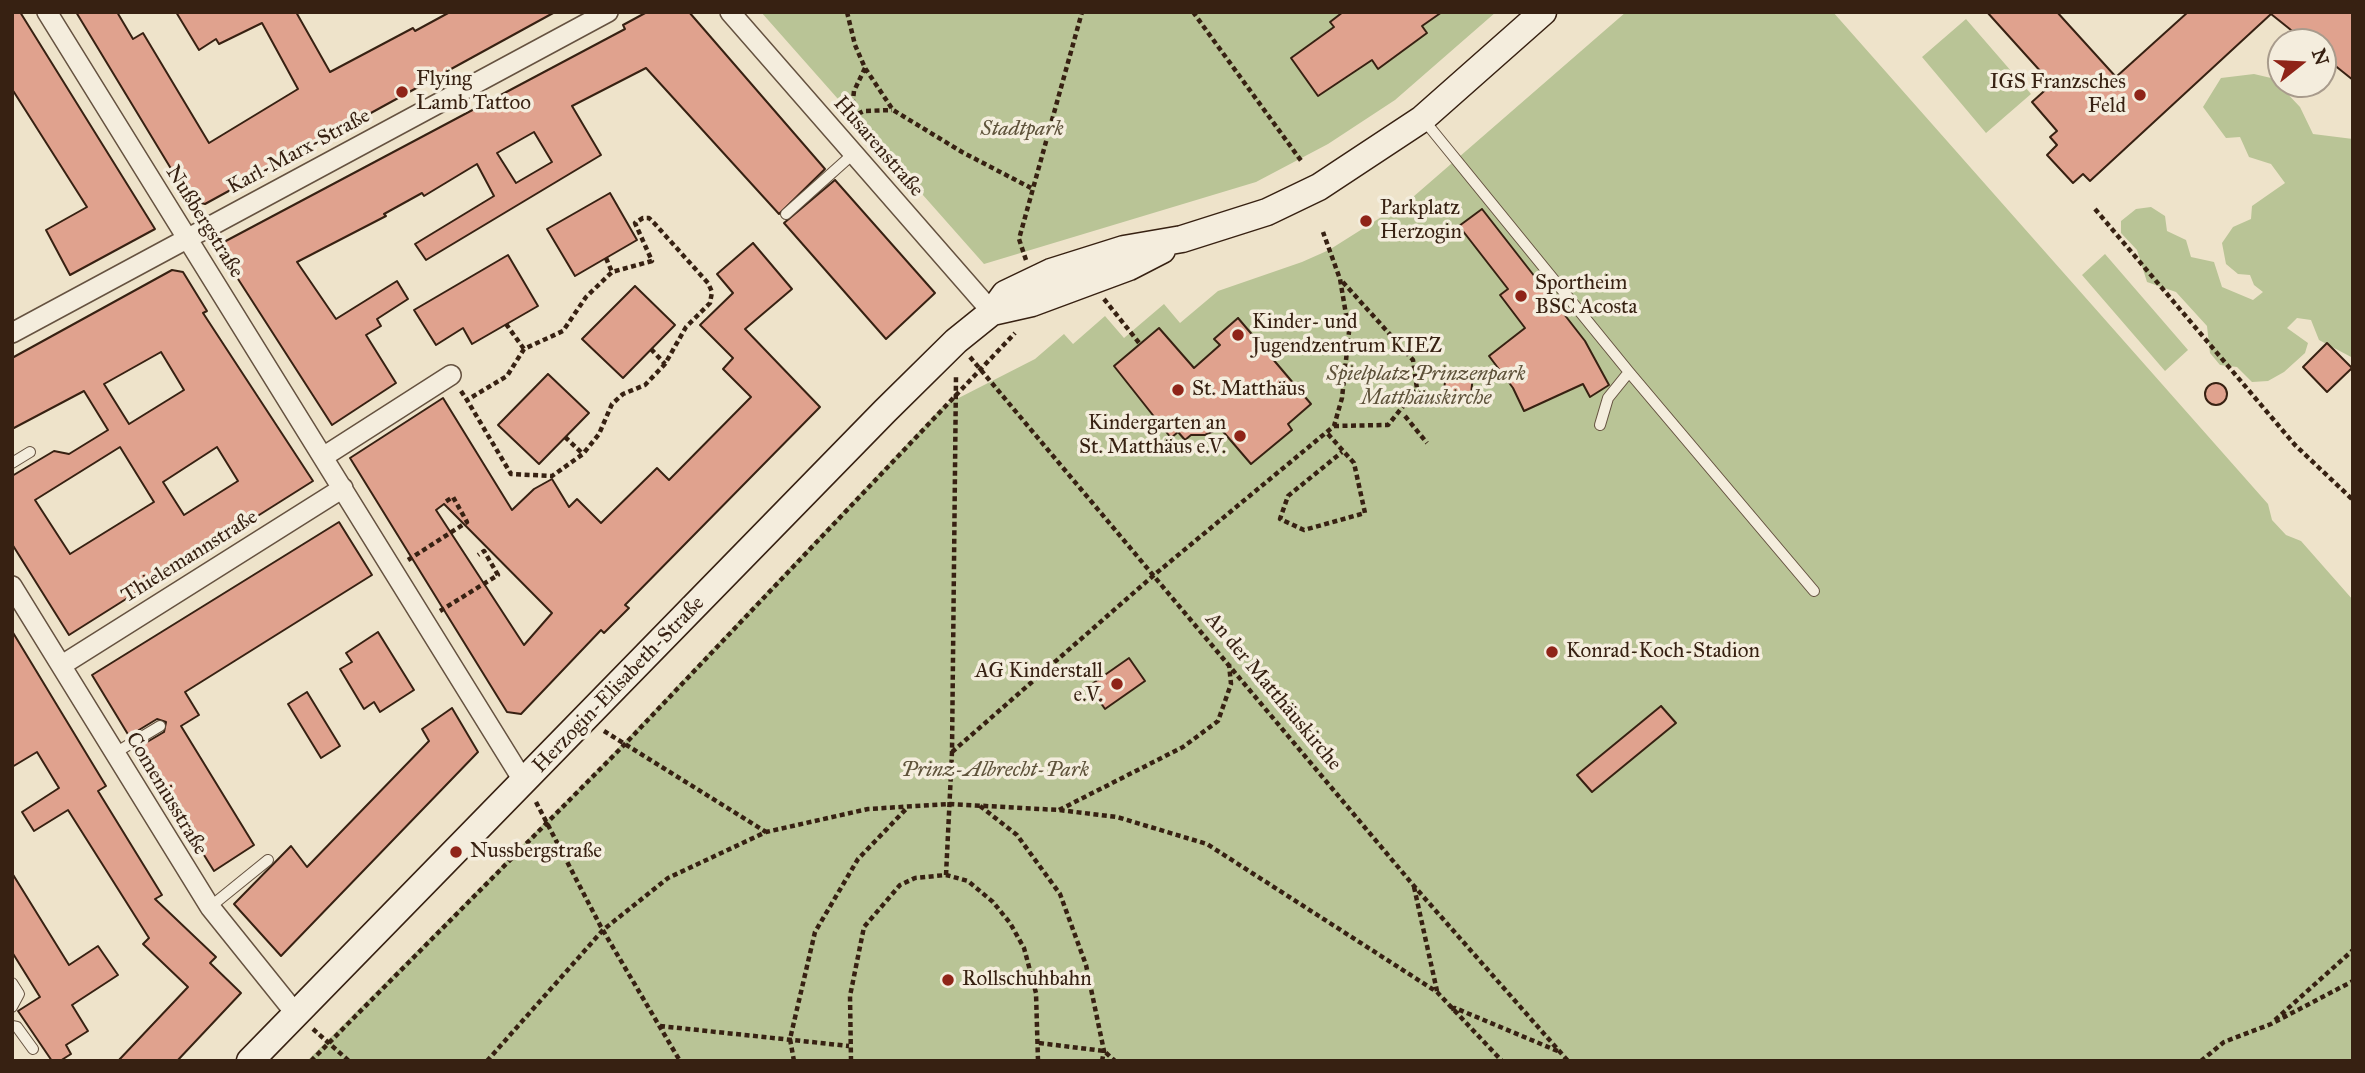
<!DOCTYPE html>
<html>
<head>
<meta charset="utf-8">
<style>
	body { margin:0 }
	#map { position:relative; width:2365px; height:1073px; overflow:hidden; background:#eee3ca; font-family:"IM FELL Great Primer",serif }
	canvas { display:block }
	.frame { position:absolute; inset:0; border:14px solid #372112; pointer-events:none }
	.north { position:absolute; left:2267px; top:28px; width:70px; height:70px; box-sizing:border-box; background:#f4eddd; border:2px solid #a89b8c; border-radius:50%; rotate:72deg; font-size:19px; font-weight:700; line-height:28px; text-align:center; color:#372112 }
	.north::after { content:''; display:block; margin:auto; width:24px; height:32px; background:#8f2418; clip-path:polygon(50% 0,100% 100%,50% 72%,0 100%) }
</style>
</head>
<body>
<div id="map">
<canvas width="2365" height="1073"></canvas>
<div class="frame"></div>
<div class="north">N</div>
</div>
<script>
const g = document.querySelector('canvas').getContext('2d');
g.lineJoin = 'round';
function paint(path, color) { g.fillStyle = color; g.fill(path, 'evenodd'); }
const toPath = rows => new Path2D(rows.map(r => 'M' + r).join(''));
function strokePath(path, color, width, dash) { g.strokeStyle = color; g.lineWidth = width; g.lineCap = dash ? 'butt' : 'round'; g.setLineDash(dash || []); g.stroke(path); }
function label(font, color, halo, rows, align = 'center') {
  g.font = font + ' "IM FELL Great Primer",serif'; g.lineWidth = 7; g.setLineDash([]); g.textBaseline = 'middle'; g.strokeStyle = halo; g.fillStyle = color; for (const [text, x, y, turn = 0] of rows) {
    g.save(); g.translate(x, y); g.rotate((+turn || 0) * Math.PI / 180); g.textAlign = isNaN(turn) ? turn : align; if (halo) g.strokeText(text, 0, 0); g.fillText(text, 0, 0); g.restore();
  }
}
paint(toPath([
	[761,12,1496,12,1395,100,1328,144,1256,182,984,264],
	[1626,12,1833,12,2268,504,2272,520,2286,535,2301,541,2353,600,2353,1061,307,1061,603,764,943,406,1035,359,1064,334,1073,344,1105,316,1124,338,1164,304,1180,323,1218,291,1302,262,1329,250,1413,197],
	[1966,19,2031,94,1986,133,1922,57],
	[2254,74,2271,78,2283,89,2300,107,2313,134,2353,139,2353,358,2319,340,2311,320,2297,318,2287,328,2308,343,2305,353,2284,372,2268,381,2252,382,2237,367,2220,365,2210,353,2207,326,2176,292,2147,282,2137,250,2121,233,2121,221,2136,209,2151,207,2165,216,2167,231,2186,240,2191,257,2214,262,2222,287,2253,300,2263,292,2254,285,2250,275,2238,274,2226,264,2222,243,2233,227,2251,219,2252,206,2285,183,2271,164,2249,157,2240,137,2226,138,2203,107,2221,78],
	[2105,254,2188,350,2165,371,2082,275]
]), '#b9c496');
const building = toPath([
	[12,12,20,12,155,229,70,275,46,230,87,207,12,89,12,12],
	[76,12,117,12,133,39,143,33,209,143,298,89,262,23,219,44,216,39,199,50,176,12,296,12,330,72,413,28,415,31,450,12,555,12,205,204,190,200,76,12],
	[647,12,689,12,825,169,779,214,646,68,572,106,601,155,426,260,415,244,494,196,477,164,424,196,422,193,384,214,386,216,297,262,336,319,397,281,408,299,377,319,381,326,366,335,396,383,332,425,220,251,222,243,625,29,623,25,647,12],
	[534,132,552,162,516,183,497,153,534,132],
	[1343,12,1442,12,1422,26,1427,33,1378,69,1372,60,1318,96,1291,58,1334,27,1330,22,1343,12],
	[1987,12,2057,12,2116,77,2188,12,2353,12,2353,80,2323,56,2323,42,2306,42,2271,14,2090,181,2083,174,2073,183,2047,155,2057,145,2050,137,2057,131,2032,102,2052,84,1987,12],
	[835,180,935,293,886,339,784,223,835,180],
	[610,193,637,240,575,276,547,229,610,193],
	[1482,209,1585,341,1609,385,1590,397,1583,384,1524,411,1513,388,1489,356,1525,328,1500,295,1508,289,1459,226,1482,209],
	[753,243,792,289,745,329,820,407,625,605,629,608,604,633,601,630,521,714,507,712,350,458,443,398,512,510,534,489,552,479,569,507,577,499,601,523,657,468,669,480,751,397,723,369,733,358,700,325,733,293,717,274,753,243],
	[444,504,552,613,524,645,436,510,444,504],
	[508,255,538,306,472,344,463,328,436,345,414,310,508,255],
	[172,270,183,272,207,311,203,313,313,481,69,635,12,544,12,476,54,451,69,454,108,430,84,391,12,429,12,358,172,270],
	[161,352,184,390,129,424,104,384,161,352],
	[120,447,154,502,70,554,35,500,120,447],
	[217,447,238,481,184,515,163,482,217,447],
	[635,286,675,325,623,378,582,339,635,286],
	[1238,318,1311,404,1288,424,1292,430,1251,464,1220,428,1205,435,1191,435,1185,440,1178,432,1171,438,1114,366,1159,328,1194,368,1220,345,1214,339,1238,318],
	[2327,343,2352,368,2327,392,2303,367,2327,343],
	[548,374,589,413,539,464,498,425,548,374],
	[1454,374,1473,376,1471,394,1462,402,1452,401,1444,392,1445,381,1454,374],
	'2205 394a11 11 0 1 1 22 0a11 11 0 1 1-22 0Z',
	[339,522,372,575,185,692,199,715,181,726,254,845,214,871,137,748,164,732,166,722,157,719,129,736,92,675,339,522],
	[12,631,106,786,98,791,162,895,155,899,216,957,210,963,241,993,177,1061,118,1061,188,987,143,944,149,938,68,810,34,831,22,812,59,788,37,752,12,767,12,631],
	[378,632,414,690,380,712,374,702,364,709,340,669,352,662,346,653,378,632],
	[1129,658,1145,681,1105,709,1089,686,1129,658],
	[307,692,340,746,321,758,288,704,307,692],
	[1661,706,1676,723,1592,792,1577,775,1661,706],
	[452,708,478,752,281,956,234,904,291,846,307,867,429,741,422,729,452,708],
	[12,873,69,965,98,946,118,975,72,1005,88,1031,66,1045,71,1054,60,1061,52,1061,18,1011,40,997,12,952,12,873]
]);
paint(building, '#e0a28e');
strokePath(building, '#372112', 2);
const lane = toPath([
	[1423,119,1629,372,1814,591],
	[786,214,853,154],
	[1600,425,1608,398,1629,372],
	[12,463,30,452],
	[115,753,160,726],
	[210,907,268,860],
	[12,983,19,994,12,1007],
	[12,1026,17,1027,33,1049]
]);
const street = toPath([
	[47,12,524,782],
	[730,12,992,312],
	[12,333,608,12],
	[323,457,451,375],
	[12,586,210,907,296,1014],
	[62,665,343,488]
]);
const secondary = toPath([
	[992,312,1032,303,1129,267,1162,250],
	[250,1061,885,411,956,341,992,312,1005,294,1051,272,1124,249,1182,239,1267,212,1319,187,1422,119,1543,12]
]);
strokePath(lane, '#655240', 12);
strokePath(street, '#655240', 22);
strokePath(secondary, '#372112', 29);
strokePath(toPath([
	[847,12,855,45,865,68,893,110,962,152,1031,188],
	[1193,12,1302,162],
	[865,68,854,91,851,117,864,111,892,110],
	[2095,209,2295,445,2353,500],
	[606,258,612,272],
	[1026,260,1019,239,1082,12],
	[1104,299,1140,344],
	[506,324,524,349],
	[651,349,665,364],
	[970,357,1414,886,1568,1061],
	[461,391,467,400,511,474,552,476,583,454,599,434,612,404,623,394,645,385,665,364,686,327,710,303,712,292,708,283,655,224,649,218,643,218,635,223,652,261,612,272,586,297,563,331,524,349,507,376,467,400],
	[1405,416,1427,443],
	[1334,426,1388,425,1417,389,1413,360,1341,280],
	[1328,434,1354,463,1365,513,1304,530,1280,519,1288,496,1342,452],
	[565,437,583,454],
	[408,560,467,522,453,497,445,502],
	[440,611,498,575,484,551,478,555],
	[604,731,766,832],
	[952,752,1154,575,1334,426,1342,398,1349,332,1340,279,1323,232],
	[536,802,601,927,680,1061],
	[980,806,1017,835,1060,894,1086,965,1104,1051,1102,1061],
	[1059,810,1183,747,1218,721,1231,684,1229,664],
	[946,875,952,752,956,376],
	[1414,887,1437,991],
	[1451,1009,1455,1008,1560,1052],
	[2275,1020,2353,950],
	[660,1026,849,1046],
	[313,1029,349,1061],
	[1039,1043,1104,1051,1115,1061],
	[311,1061,625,744,1015,333],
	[487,1061,603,930,668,878,766,832,868,809,949,804,1059,810,1117,817,1207,844,1437,992,1502,1061],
	[794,1061,790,1039,815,932,858,859,907,808],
	[851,1061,850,996,864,927,900,885,915,878,946,875,968,881,993,902,1010,923,1024,948,1036,993,1038,1061],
	[2201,1061,2224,1042,2271,1024,2353,981]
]), '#372112', 4.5, [5, 3.5]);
strokePath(lane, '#f4eddd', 10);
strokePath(street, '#f4eddd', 19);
strokePath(secondary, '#f4eddd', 26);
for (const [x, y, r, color] of [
	[402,92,7,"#8f2418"],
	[2140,95,7,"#8f2418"],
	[1366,221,7,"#8f2418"],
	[1521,296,7,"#8f2418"],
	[1238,335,7,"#8f2418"],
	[1178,390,7,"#8f2418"],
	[1240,436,7,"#8f2418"],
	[1552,652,7,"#8f2418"],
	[1117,684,7,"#8f2418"],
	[456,852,7,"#8f2418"],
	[948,980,7,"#8f2418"]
]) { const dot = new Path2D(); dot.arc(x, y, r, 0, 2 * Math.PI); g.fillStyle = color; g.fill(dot); strokePath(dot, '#f4eddd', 2.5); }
label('21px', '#372112', '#f4eddd', [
	["Flying",416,80],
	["Lamb Tattoo",416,104],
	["IGS Franzsches",2126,83,"right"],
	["Feld",2126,107,"right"],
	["Parkplatz",1380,209],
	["Herzogin",1380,233],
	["Sportheim",1535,284],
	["BSC Acosta",1535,308],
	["Kinder- und",1252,323],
	["Jugendzentrum KIEZ",1252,347],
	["St. Matthäus",1192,390],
	["Kindergarten an",1226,424,"right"],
	["St. Matthäus e.V.",1226,448,"right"],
	["Konrad-Koch-Stadion",1566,652],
	["AG Kinderstall",1103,672,"right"],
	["e.V.",1103,696,"right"],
	["Nussbergstraße",470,852],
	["Rollschuhbahn",962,980]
], 'left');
label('italic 21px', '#5e523a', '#f4eddd', [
	["Stadtpark",1022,130],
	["Spielplatz Prinzenpark",1426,375],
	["Matthäuskirche",1426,399],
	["Prinz-Albrecht-Park",995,771]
]);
label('21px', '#372112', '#f4eddd', [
	["Husarenstraße",878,147,49],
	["Karl-Marx-Straße",299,152,-28],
	["Nußbergstraße",204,222,58],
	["Thielemannstraße",190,557,-32],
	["Herzogin-Elisabeth-Straße",619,685,-46],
	["An der Matthäuskirche",1273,692,50],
	["Comeniusstraße",166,794,59]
]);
</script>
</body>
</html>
